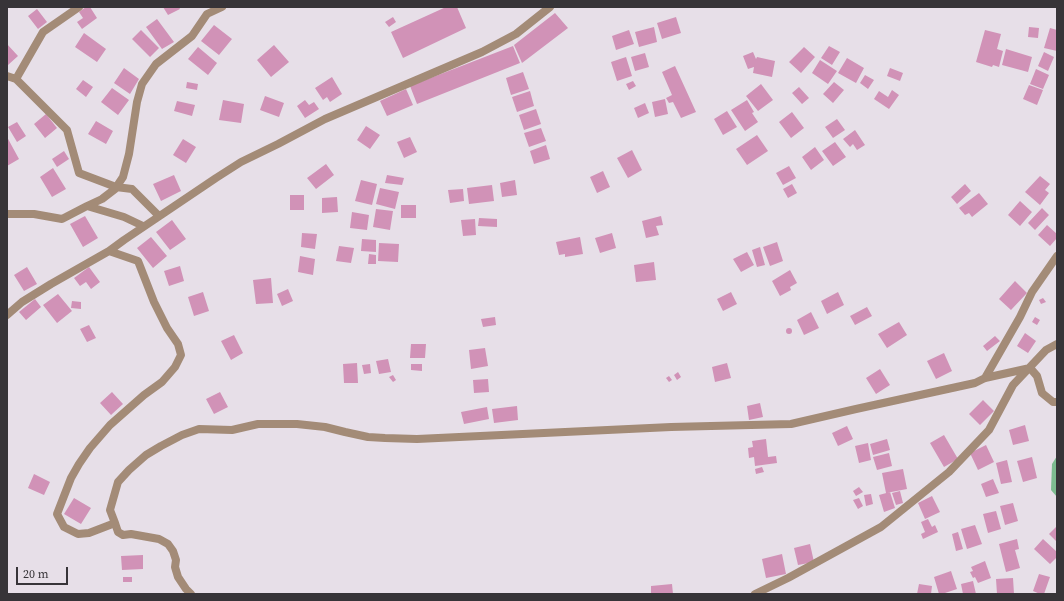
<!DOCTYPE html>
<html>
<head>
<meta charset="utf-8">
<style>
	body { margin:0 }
	#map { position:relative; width:1064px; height:601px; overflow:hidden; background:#e7dfe8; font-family:"Source Serif 4",serif }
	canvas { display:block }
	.frame { position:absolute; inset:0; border:8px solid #373438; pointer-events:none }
	.scale { position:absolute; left:16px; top:567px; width:52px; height:18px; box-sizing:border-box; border:2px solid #373438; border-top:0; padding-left:5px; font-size:12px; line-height:14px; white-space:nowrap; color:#373438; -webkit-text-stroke:3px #e7dfe8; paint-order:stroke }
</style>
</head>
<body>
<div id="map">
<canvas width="1064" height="601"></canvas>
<div class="frame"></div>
<div class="scale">20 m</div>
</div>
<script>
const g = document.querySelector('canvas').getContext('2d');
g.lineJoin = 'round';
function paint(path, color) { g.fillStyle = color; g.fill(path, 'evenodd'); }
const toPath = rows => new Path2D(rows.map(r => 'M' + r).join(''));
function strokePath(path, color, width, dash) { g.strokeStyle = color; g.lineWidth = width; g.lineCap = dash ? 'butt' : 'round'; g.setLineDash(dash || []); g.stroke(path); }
paint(toPath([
	[1057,456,1057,497,1051,490,1052,464]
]), '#7dbb90');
paint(toPath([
	[86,7,90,7,97,18,82,29,77,22,83,18,79,12],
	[163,7,179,7,180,9,168,15],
	[446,7,457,7,466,28,403,58,391,32],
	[37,9,47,22,38,29,28,16],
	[555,13,568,28,522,63,514,45],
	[393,17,396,22,389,27,385,22],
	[676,17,681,33,662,39,657,23],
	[157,19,174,42,162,49,146,27],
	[214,25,232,39,219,55,201,41],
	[654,27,657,42,639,47,635,32],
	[1029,27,1039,28,1038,38,1028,37],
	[1050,28,1057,30,1057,51,1044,48],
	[141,30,159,48,150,57,132,39],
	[629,30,634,44,616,50,612,36],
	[985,30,1001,34,997,49,1003,51,999,67,993,65,992,67,976,62],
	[84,33,106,49,97,62,75,47],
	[7,44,18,56,8,65,7,64],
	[274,45,289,62,271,77,257,60],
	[513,46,520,63,417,104,410,86],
	[829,46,840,52,832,65,821,58],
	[198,47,217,63,208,75,188,59],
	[804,47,815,57,801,73,789,62],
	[1006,49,1032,57,1028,72,1002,65],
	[753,52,756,59,757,57,775,61,772,77,753,73,754,67,748,69,743,56],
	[1044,52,1054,57,1048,71,1038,66],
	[645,53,649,67,635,71,631,57],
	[626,57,632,76,617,81,611,62],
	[847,58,864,68,856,83,838,73],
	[820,60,837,71,828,84,812,73],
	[675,66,696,112,681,118,673,102,669,103,666,98,672,95,662,72],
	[124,68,139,79,130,94,114,83],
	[890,68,903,73,900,81,887,76],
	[1036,69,1049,75,1043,89,1030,84],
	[523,72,529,89,511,95,506,78],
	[865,75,874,80,868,89,860,83],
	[332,77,342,94,330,102,327,97,323,100,315,88],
	[83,80,93,87,86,97,76,89],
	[633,81,636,86,629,90,626,84],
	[187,82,198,84,197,90,186,88],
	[834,82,844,90,833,103,823,94],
	[761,84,773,100,758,111,746,96],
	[1029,85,1043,90,1037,105,1023,99],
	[799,87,809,98,802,104,792,93],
	[112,88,129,100,118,115,101,102],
	[406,89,413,105,387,116,380,101],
	[892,90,899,95,889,109,874,99,879,91,888,97],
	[530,91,534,106,517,112,512,97],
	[265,96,284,103,279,117,260,110],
	[665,99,668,114,655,117,652,102],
	[223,100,244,104,241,123,219,120],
	[305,100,309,105,314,102,319,109,305,118,297,106],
	[747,100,754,112,752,113,758,122,745,131,731,110],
	[177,101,195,105,192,116,174,111],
	[645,103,649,113,638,118,634,108],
	[536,109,541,124,524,130,519,115],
	[727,111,737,127,723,135,714,119],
	[792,112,804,128,791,138,779,122],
	[46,114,57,128,45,138,34,124],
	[837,119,845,130,833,138,825,127],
	[96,121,113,131,106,144,88,134],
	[17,122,26,136,17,142,8,127],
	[366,126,380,135,370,149,357,140],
	[541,128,546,141,529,147,524,133],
	[855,130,865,145,857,150,853,144,850,147,843,139],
	[757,135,768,151,747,165,736,149],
	[7,137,19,159,7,166],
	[410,137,417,152,404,158,397,142],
	[183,139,196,147,186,163,173,155],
	[835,142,846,157,833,166,822,151],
	[546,145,550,159,534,164,530,151],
	[815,147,824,160,811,170,802,157],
	[632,150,642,170,628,178,617,158],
	[64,151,69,159,57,167,52,159],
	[326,164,334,175,316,189,307,178],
	[789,166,796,178,783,185,776,173],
	[53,168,66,189,52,197,40,177],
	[603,171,610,187,597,193,590,177],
	[174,175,181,191,161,201,153,184],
	[387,175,404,178,402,185,385,183],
	[1040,176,1050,184,1045,190,1049,193,1040,205,1025,192],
	[361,180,377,184,372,205,355,201],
	[515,180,517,195,502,197,500,183],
	[792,184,797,193,788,198,783,189],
	[965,184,971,191,957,204,951,197],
	[492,185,494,201,469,204,467,188],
	[380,188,399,192,395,209,376,204],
	[463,189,464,201,450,203,448,190],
	[979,193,988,204,972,217,969,213,965,215,959,208],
	[290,195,304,195,304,210,290,210],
	[337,197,338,212,322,213,322,198],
	[1020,201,1032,212,1020,226,1008,215],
	[401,205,416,205,416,218,401,218],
	[1042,208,1049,215,1035,230,1028,223],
	[376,209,393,211,390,230,373,227],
	[352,212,369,215,367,230,350,228],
	[85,216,98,238,83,247,70,224],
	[661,216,663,225,656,226,659,235,646,238,642,221],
	[479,218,497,219,497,227,478,226],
	[475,219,476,235,463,236,461,220],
	[172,220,186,239,170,250,156,232],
	[1047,225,1057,234,1057,238,1050,246,1038,235],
	[302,233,317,234,315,249,301,247],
	[612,233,616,248,600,253,595,238],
	[151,237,167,256,153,268,137,248],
	[580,237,583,254,565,257,565,254,559,255,556,242],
	[362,239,376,240,376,252,361,251],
	[777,242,783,261,770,266,763,247],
	[379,243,399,244,398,262,378,261],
	[339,246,354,248,351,263,336,261],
	[760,247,765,265,757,267,752,250],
	[747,252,754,265,741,272,733,259],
	[369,254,376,255,376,264,368,264],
	[300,256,315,259,313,275,298,272],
	[654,262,656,280,636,282,634,265],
	[180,266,184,281,169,286,164,271],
	[27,267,37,284,24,291,14,275],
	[89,267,100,282,91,289,86,282,80,286,74,278],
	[790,270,797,283,790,287,791,290,780,296,772,281],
	[271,278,273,303,256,304,253,280],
	[1015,281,1027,293,1011,310,999,299],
	[288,289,293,301,282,306,277,294],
	[203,292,209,311,194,316,188,297],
	[731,292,737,304,723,311,717,299],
	[838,292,844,305,827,314,821,301],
	[58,294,72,311,57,323,43,305],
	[1043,298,1046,302,1041,304,1039,300],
	[35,299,41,307,26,320,19,312],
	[72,301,81,302,81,309,71,308],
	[867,307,872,316,855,325,850,316],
	[811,312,819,328,804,335,797,320],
	[495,317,496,325,483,327,481,319],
	[1035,317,1040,320,1037,325,1032,322],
	[899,322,907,335,887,348,878,334],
	[89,325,96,338,87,342,80,329],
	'786 331a3 3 0 1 1 6 0a3 3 0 1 1-6 0Z',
	[1025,333,1036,341,1028,353,1017,346],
	[234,335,243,353,231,360,221,341],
	[995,336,1000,341,987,351,983,346],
	[411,344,426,344,425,358,410,358],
	[485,348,488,366,471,369,469,350],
	[944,353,952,371,936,379,927,361],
	[388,359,391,372,379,374,376,361],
	[357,363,358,383,344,383,343,364],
	[727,363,731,378,715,382,712,367],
	[370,364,371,373,364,374,362,365],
	[411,364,422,364,422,371,411,370],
	[880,369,890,385,876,394,866,378],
	[678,372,681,377,677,380,674,375],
	[393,375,396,380,393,382,389,377],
	[669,376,672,380,669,382,666,378],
	[488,379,489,392,474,393,473,380],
	[112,392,123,404,111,415,100,403],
	[220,392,228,407,214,414,206,399],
	[983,400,994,411,980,425,969,414],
	[760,403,763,417,749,420,747,406],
	[517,406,518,420,494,423,492,409],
	[487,407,489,419,464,424,461,412],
	[1025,425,1029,441,1013,445,1009,430],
	[847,426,853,439,838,446,832,433],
	[944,435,958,459,944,467,930,443],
	[766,439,768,457,776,456,777,463,755,466,754,457,749,458,748,448,753,447,752,441],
	[887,439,890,450,873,455,870,444],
	[868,443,871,460,859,463,855,446],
	[986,445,994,462,978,470,970,453],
	[889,453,892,466,877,470,873,457],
	[1032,457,1037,478,1023,482,1017,461],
	[1007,460,1012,482,1001,484,996,463],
	[762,467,764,472,756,474,755,469],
	[903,469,907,489,886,493,882,473],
	[34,474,50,482,44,495,28,488],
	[993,479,999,493,986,497,981,484],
	[859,487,863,492,856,496,853,491],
	[900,491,903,503,896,505,892,493],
	[890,492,895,508,884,512,879,495],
	[871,494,873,504,866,506,864,495],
	[932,496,940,512,925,519,918,503],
	[74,498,91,508,81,524,64,514],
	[859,498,863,506,858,509,853,500],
	[1013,503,1018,521,1005,525,1000,506],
	[996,511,1001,529,988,533,983,514],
	[928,519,932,527,935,525,938,532,923,539,921,534,925,532,921,522],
	[975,525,982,544,967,549,961,529],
	[1057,526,1057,542,1049,534],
	[958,532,963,549,956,551,952,534],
	[1017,539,1019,549,1015,550,1020,568,1006,572,999,544],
	[1043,539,1057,552,1057,557,1050,564,1034,549],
	[810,544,814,562,798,565,794,548],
	[782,554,786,574,766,578,762,559],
	[143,555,143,569,122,570,121,556],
	[985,561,991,578,978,583,975,577,973,578,970,572,973,571,971,567],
	[951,571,957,589,942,594,939,594,934,577],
	[1039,574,1050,577,1044,594,1040,594,1033,591],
	[123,577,132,577,132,582,123,582],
	[1013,578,1014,594,997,594,996,579],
	[973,581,976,594,963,594,961,584],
	[672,584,673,594,651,594,651,586],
	[919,584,932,586,931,594,917,594]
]), '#d192b7');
strokePath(toPath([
	[7,76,16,79,43,32,79,7],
	[16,79,67,130,79,173,116,187,132,189,159,216],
	[87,206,102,199,115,189,123,177,129,154,137,102,142,84,156,64,192,36,207,14,222,7],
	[7,214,34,214,62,219,87,206,124,217,143,226],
	[109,251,138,261,154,302,167,328,178,344,181,355,175,367,162,382,144,395,110,425,90,448,79,464,71,478,57,514,64,527,78,534,89,533,115,523,110,510,118,482,129,470,146,455,161,446,182,435,199,429,232,430,258,424,297,424,325,427,345,432,368,437,385,438,417,439,671,427,791,424,856,409,975,383,985,378,1030,368,1037,376,1042,393,1053,402,1057,402],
	[7,315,22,302,51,284,109,251,124,240,216,178,241,162,278,144,325,119,482,52,516,34,550,7],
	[985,378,1020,317,1032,292,1057,256],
	[115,523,118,532,123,535,131,534,159,539,168,544,173,551,176,560,175,567,178,577,186,589,191,594],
	[755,594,788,578,881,527,949,472,989,430,1013,385,1046,350,1057,344]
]), '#a38b77', 8);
</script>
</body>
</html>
